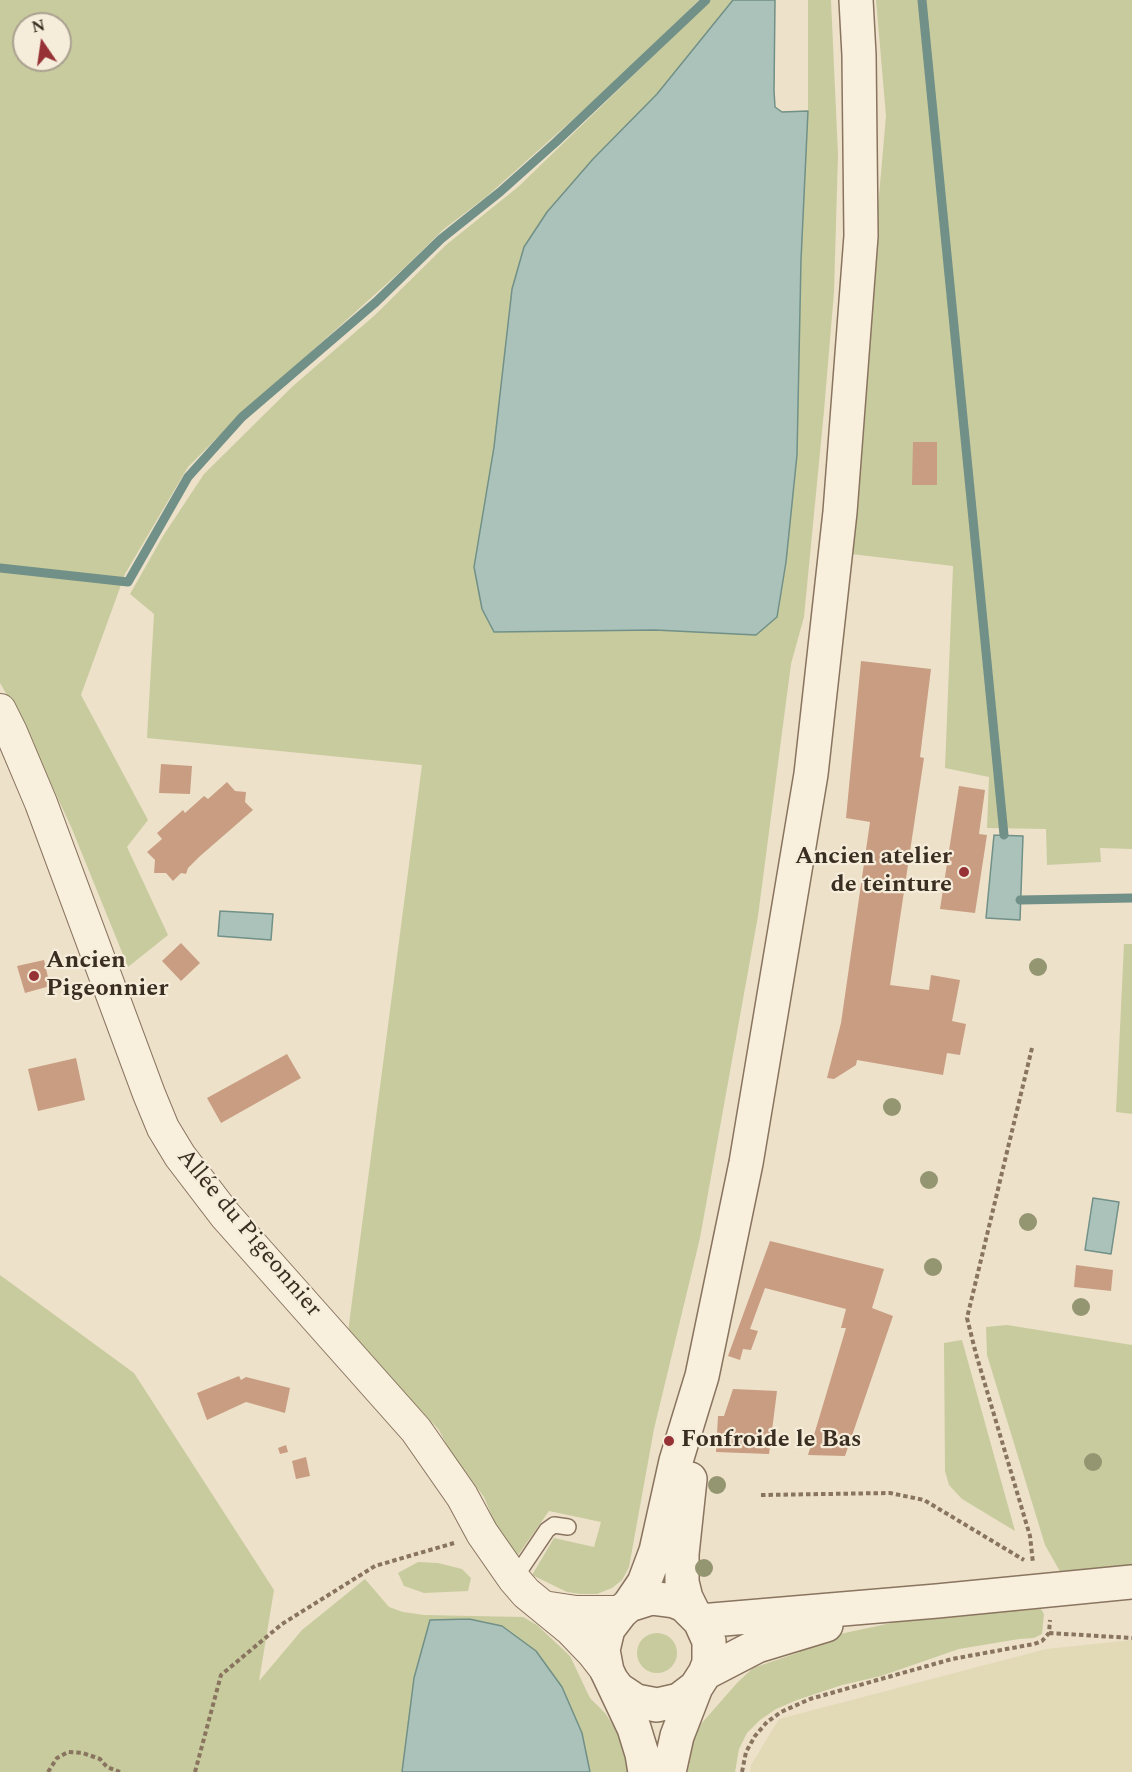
<!DOCTYPE html>
<html>
<head>
<meta charset="utf-8">
<style>
	body { margin:0 }
	#map { position:relative; width:1132px; height:1772px; overflow:hidden; background:#ede1ca; font-family:Spectral,serif }
	canvas { display:block }
	.north { position:absolute; left:12px; top:12px; width:60px; height:60px; box-sizing:border-box; background:#f5ecd9; border:2px solid #aaa08f; border-radius:50%; rotate:347deg; font-size:16px; font-weight:700; line-height:24px; text-align:center; color:#3a2d21 }
	.north::after { content:''; display:block; margin:auto; width:21px; height:27px; background:#963136; clip-path:polygon(50% 0,100% 100%,50% 72%,0 100%) }
</style>
</head>
<body>
<div id="map">
<canvas width="1132" height="1772"></canvas>
<div class="north">N</div>
</div>
<script>
const g = document.querySelector('canvas').getContext('2d');
g.lineJoin = 'round';
function paint(path, color) { g.fillStyle = color; g.fill(path, 'evenodd'); }
const toPath = rows => new Path2D(rows.map(r => 'M' + r).join(''));
function strokePath(path, color, width, dash) { g.strokeStyle = color; g.lineWidth = width; g.lineCap = dash ? 'butt' : 'round'; g.setLineDash(dash || []); g.stroke(path); }
function label(font, color, halo, rows, align = 'center') {
  g.font = font + ' Spectral,serif'; g.lineWidth = 4.5; g.setLineDash([]); g.textBaseline = 'middle'; g.strokeStyle = halo; g.fillStyle = color; for (const [text, x, y, turn = 0] of rows) {
    g.save(); g.translate(x, y); g.rotate((+turn || 0) * Math.PI / 180); g.textAlign = isNaN(turn) ? turn : align; if (halo) g.strokeText(text, 0, 0); g.fillText(text, 0, 0); g.restore();
  }
}
paint(toPath([
	[1132,1640,1132,1772,750,1772,751,1765,779,1719,1046,1649]
]), '#e2dab7');
paint(toPath([
	[0,0,699,0,606,90,486,197,444,229,402,270,230,425,188,467,125,574,81,695,148,820,127,847,168,935,128,967,72,829,20,717,0,683],
	[24,24,60,24,60,60,24,60],
	[711,0,775,0,774,91,775,107,783,112,808,111,808,0,831,0,838,155,834,292,824,411,804,617,791,664,758,916,700,1238,654,1429,629,1567,622,1580,612,1588,597,1594,580,1594,567,1592,532,1575,554,1538,594,1547,601,1522,549,1511,516,1558,501,1538,484,1497,451,1453,439,1430,348,1332,422,765,147,738,154,614,130,594,163,536,204,474,293,386,375,315,446,245,518,187],
	[876,0,1132,0,1132,849,1100,848,1101,862,1047,865,1046,829,987,828,989,777,945,768,953,566,851,554,872,275,886,116],
	[1124,944,1132,944,1132,1114,1116,1112],
	[0,1275,134,1373,274,1590,259,1681,302,1630,365,1579,389,1607,403,1612,424,1615,523,1617,537,1625,570,1656,590,1698,605,1713,621,1737,627,1764,627,1772,0,1772],
	[1007,1325,1132,1345,1132,1575,1066,1582,1045,1545,987,1355,986,1327],
	[962,1340,1015,1531,962,1499,949,1485,945,1471,944,1343],
	[418,1562,438,1563,462,1569,471,1578,468,1591,424,1593,404,1586,398,1573],
	[1031,1605,1041,1609,1044,1614,1042,1634,1034,1638,1019,1639,959,1649,881,1676,842,1685,797,1700,776,1709,760,1720,747,1733,739,1749,735,1772,687,1772,693,1741,701,1724,737,1683,753,1668,800,1652,798,1643,896,1622],
	'637 1653a20 20 0 1 1 40 0a20 20 0 1 1-40 0Z'
]), '#c8cb9e');
const water = toPath([
	[733,0,775,0,774,91,775,107,782,112,808,111,801,260,797,455,786,562,777,617,756,635,655,630,494,632,482,609,474,567,494,447,512,289,524,247,547,212,593,159,657,94,733,0],
	[994,835,1023,836,1020,920,986,918,994,835],
	[220,911,273,914,271,940,218,936,220,911],
	[1093,1198,1119,1202,1111,1254,1085,1250,1093,1198],
	[469,1619,502,1626,536,1651,562,1687,582,1733,590,1772,402,1772,414,1678,430,1620,469,1619]
]);
paint(water, '#aac2ba');
strokePath(water, '#719087', 1.5);
strokePath(toPath([
	[922,0,1004,835],
	[0,568,128,582,188,477,242,417,376,302,441,239,500,192,556,142,706,0],
	[1020,900,1132,898]
]), '#719087', 9);
paint(toPath([
	[913,442,937,442,937,485,912,485],
	[861,661,931,669,920,757,924,758,890,985,929,990,931,975,960,980,952,1021,966,1024,960,1055,947,1053,943,1075,857,1060,856,1065,834,1079,827,1078,841,1023,870,822,846,818],
	[161,764,192,766,190,794,159,793],
	[227,782,235,791,246,792,245,802,253,810,199,857,188,868,186,874,181,873,173,881,166,873,154,873,155,860,147,852,162,839,157,833,183,810,185,813,204,796,208,799],
	[959,786,985,790,979,834,987,835,975,913,940,909],
	[181,943,200,963,181,981,162,961],
	[44,960,50,986,25,993,17,966],
	[287,1054,301,1078,221,1123,207,1098],
	[76,1058,85,1100,38,1111,28,1069],
	[770,1241,884,1269,872,1308,893,1316,845,1456,808,1455,846,1328,841,1328,846,1309,765,1288,750,1329,758,1331,751,1350,743,1349,740,1360,728,1356],
	[1076,1265,1113,1270,1111,1291,1074,1287],
	[239,1376,241,1380,246,1377,290,1388,285,1413,246,1402,207,1420,197,1393],
	[733,1389,777,1391,769,1454,716,1452,718,1416,724,1416],
	[286,1445,288,1452,280,1454,278,1448],
	[306,1457,310,1476,296,1479,292,1461]
]), '#c99d82');
const service = toPath([
	[514,1579,547,1530,554,1525,568,1527]
]);
const minor = toPath([
	[0,710,11,732,41,803,149,1094,163,1128,180,1156,225,1215,416,1430,462,1496,482,1533,514,1579,526,1593,570,1629,593,1653,607,1671],
	[543,1607,576,1612,621,1612]
]);
const tertiary = toPath([
	[690,1479,682,1554,682,1582,686,1598,693,1612],
	[629,1605,644,1583,656,1551,676,1461,702,1376,746,1163,811,774,840,512,861,236,859,55,856,0],
	[700,1621,937,1601,1132,1582],
	[705,1673,757,1646,826,1625],
	[612,1681,618,1689,636,1701,657,1705,679,1700,696,1687],
	[645,1772,642,1754,634,1728,607,1671,603,1650,608,1629,621,1612,629,1605,651,1598,674,1601,684,1605,700,1621,709,1641,709,1663,705,1673,696,1687,677,1736,669,1772]
]);
strokePath(service, '#89745f', 18);
strokePath(minor, '#89745f', 34);
strokePath(tertiary, '#89745f', 36);
strokePath(toPath([
	[1032,1048,967,1318,976,1354,1030,1536,1033,1563],
	[761,1495,890,1493,924,1500,1024,1560],
	[1049,1633,1132,1638],
	[48,1772,57,1758,68,1752,83,1753,100,1759,107,1767,120,1772],
	[195,1772,221,1675,282,1624,375,1566,454,1543],
	[742,1772,746,1752,755,1736,767,1722,781,1712,810,1699,952,1659,1034,1644,1042,1641,1049,1633,1050,1620]
]), '#89745f', 4, [4.5, 3]);
strokePath(service, '#f8efdd', 15);
strokePath(minor, '#f8efdd', 32);
strokePath(tertiary, '#f8efdd', 33);
g.fillStyle = '#949571';
for (const [x, y] of [
	[1038,967],
	[892,1107],
	[929,1180],
	[1028,1222],
	[933,1267],
	[1081,1307],
	[1093,1462],
	[717,1485],
	[704,1568]
]) { g.beginPath(); g.arc(x, y, 9, 0, 2 * Math.PI); g.fill(); }
for (const [x, y, r, color] of [
	[964,872,6,"#963136"],
	[34,976,6,"#963136"],
	[669,1441,6,"#963136"]
]) { const dot = new Path2D(); dot.arc(x, y, r, 0, 2 * Math.PI); g.fillStyle = color; g.fill(dot); strokePath(dot, '#f5ecd9', 2); }
label('bold 24px', '#3a2d21', '#f5ecd9', [
	["Ancien atelier",952,858,"right"],
	["de teinture",952,886,"right"],
	["Ancien",46,962],
	["Pigeonnier",46,990],
	["Fonfroide le Bas",681,1441]
], 'left');
label('24px', '#3a2d21', '#f5ecd9', [
	["Allée du Pigeonnier",248,1234,50]
]);
</script>
</body>
</html>
